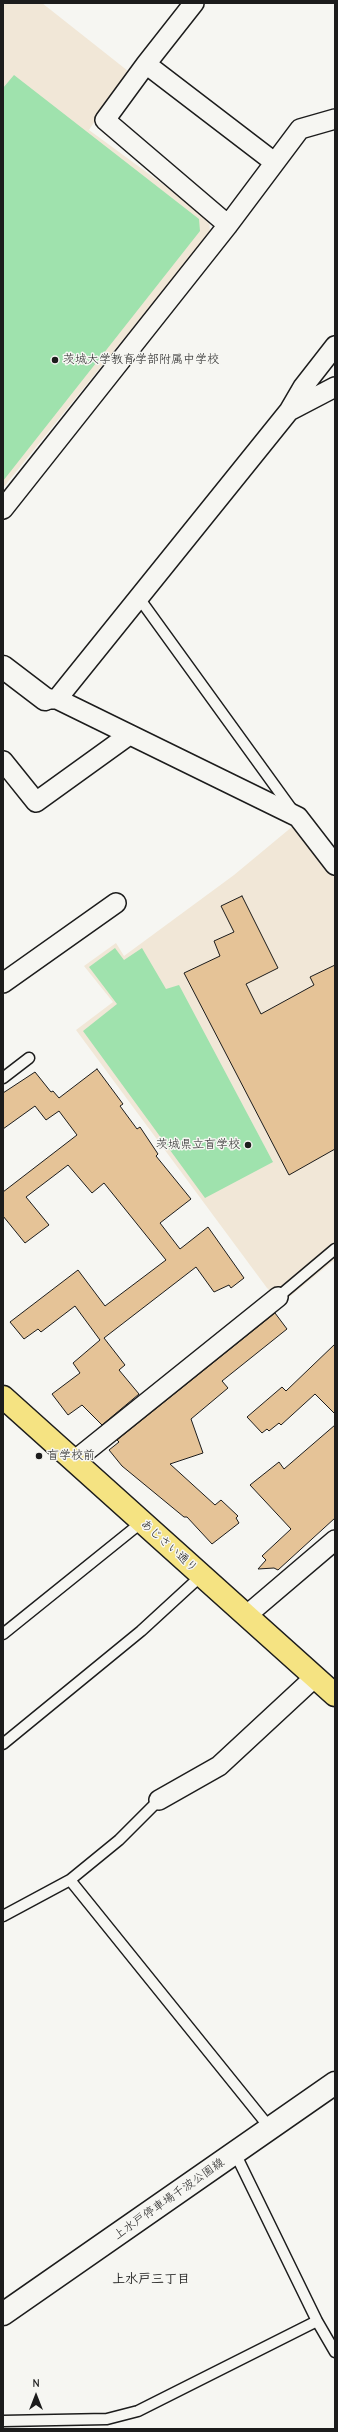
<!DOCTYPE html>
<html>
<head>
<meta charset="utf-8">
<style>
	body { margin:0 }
	#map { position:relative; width:338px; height:2432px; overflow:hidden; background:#f6f6f2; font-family:"Comic Neue",sans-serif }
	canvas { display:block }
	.frame { position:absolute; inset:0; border:4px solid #1c1c1c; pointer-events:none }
	.north { position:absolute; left:16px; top:2376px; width:40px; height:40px; -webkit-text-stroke:3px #f6f6f2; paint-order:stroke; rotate:0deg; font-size:11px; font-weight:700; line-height:16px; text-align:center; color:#1c1c1c }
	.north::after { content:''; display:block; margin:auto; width:14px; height:18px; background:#1c1c1c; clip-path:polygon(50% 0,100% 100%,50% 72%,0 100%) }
</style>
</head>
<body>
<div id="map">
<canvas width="338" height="2432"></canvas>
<div class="frame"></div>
<div class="north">N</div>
</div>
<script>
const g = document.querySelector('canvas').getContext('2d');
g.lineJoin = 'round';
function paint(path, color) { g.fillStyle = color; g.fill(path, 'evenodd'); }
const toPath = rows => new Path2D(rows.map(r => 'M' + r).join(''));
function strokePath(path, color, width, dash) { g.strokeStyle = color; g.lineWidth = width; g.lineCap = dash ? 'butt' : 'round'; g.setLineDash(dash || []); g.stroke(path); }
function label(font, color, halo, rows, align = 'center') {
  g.font = font + ' "Comic Neue","Klee One",sans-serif'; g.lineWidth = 3; g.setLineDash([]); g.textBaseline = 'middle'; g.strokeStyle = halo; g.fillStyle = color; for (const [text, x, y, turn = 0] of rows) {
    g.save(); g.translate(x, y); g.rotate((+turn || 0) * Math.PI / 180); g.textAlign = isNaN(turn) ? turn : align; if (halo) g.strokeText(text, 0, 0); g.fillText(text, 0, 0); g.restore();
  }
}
paint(toPath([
	[3,3,42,3,128,71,89,130,209,218,210,232,3,488],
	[293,826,316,849,335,875,335,1263,333,1261,282,1303,267,1288,76,1030,113,1002,84,966,116,943,124,956,234,875]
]), '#f1e7d7');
paint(toPath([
	[14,75,199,219,200,231,3,481,3,88],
	[115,948,124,960,142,948,166,989,179,985,273,1162,205,1198,83,1031,117,1004,89,967]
]), '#9fe2ad');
const building = toPath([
	[242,896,278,968,246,984,261,1014,314,985,310,977,335,965,335,1149,289,1175,184,973,220,956,214,941,234,932,221,906,242,896],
	[97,1069,123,1104,120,1106,137,1129,140,1127,158,1154,156,1156,191,1199,160,1223,180,1249,208,1227,244,1278,231,1288,229,1285,214,1292,196,1267,104,1338,125,1365,119,1370,139,1394,102,1425,82,1405,68,1415,52,1394,80,1373,73,1363,100,1340,75,1306,41,1332,38,1329,24,1339,10,1322,78,1270,105,1306,166,1260,104,1183,92,1193,68,1165,26,1197,49,1225,25,1243,3,1216,3,1192,77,1135,59,1111,46,1120,35,1106,3,1129,3,1093,35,1072,51,1092,53,1091,59,1098,97,1069],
	[275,1313,287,1329,222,1381,228,1388,191,1419,203,1453,170,1464,215,1505,221,1500,238,1516,236,1518,239,1523,212,1544,187,1517,184,1517,122,1466,109,1450,119,1442,117,1440,275,1313],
	[335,1344,335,1414,315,1394,281,1425,279,1423,269,1431,267,1429,262,1433,247,1417,282,1387,286,1391,335,1344],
	[335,1425,335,1518,278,1570,274,1568,258,1569,266,1560,262,1556,291,1529,250,1485,279,1462,284,1469,335,1425]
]);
paint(building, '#e5c397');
strokePath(building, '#1c1c1c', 1);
const service = toPath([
	[139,598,293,811],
	[3,1078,29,1058],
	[278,1297,335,1249],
	[3,1634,142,1522],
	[3,1744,141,1631,202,1575],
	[70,1880,270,2128],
	[3,1916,70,1880,119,1840,159,1800],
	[235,2153,317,2321,335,2352],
	[3,2421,107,2419,138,2411,317,2321]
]);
const minor = toPath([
	[194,3,146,64,274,162],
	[146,64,105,120,228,225],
	[289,411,303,387,335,346],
	[3,509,228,225,300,129,335,119],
	[46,699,57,699,298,817,335,865],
	[57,699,289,411,335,387],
	[3,761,36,802,129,735],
	[3,983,116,903],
	[74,1461,278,1297],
	[247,1615,335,1540],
	[159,1800,219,1766,315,1677]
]);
const tertiary = toPath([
	[3,667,45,699]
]);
const secondary = toPath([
	[3,2314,335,2083]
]);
const trunk = toPath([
	[3,1397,335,1695]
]);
strokePath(service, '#1c1c1c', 13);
strokePath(minor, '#1c1c1c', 22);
strokePath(tertiary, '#1c1c1c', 25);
strokePath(secondary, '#1c1c1c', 25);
strokePath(trunk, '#1c1c1c', 25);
strokePath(service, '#f6f6f2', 10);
strokePath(minor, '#f6f6f2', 19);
strokePath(tertiary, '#f6f6f2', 22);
strokePath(secondary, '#f6f6f2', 22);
strokePath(trunk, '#f5e382', 22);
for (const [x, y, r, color] of [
	[55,360,4,"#1c1c1c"],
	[248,1145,4,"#1c1c1c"],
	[39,1456,4,"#1c1c1c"]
]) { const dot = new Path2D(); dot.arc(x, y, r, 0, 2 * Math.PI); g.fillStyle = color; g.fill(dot); strokePath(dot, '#f6f6f2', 1.5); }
label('12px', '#1c1c1c', '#f6f6f2', [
	["茨城大学教育学部附属中学校",63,360],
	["茨城県立盲学校",240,1145,"right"],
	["盲学校前",47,1456]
], 'left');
label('12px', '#1c1c1c', '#f6f6f2', [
	["あじさい通り",169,1546,42],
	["上水戸停車場千波公園線",169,2199,-35]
]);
label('bold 13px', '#1c1c1c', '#f6f6f2', [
	["上水戸三丁目",151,2279]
]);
</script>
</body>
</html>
